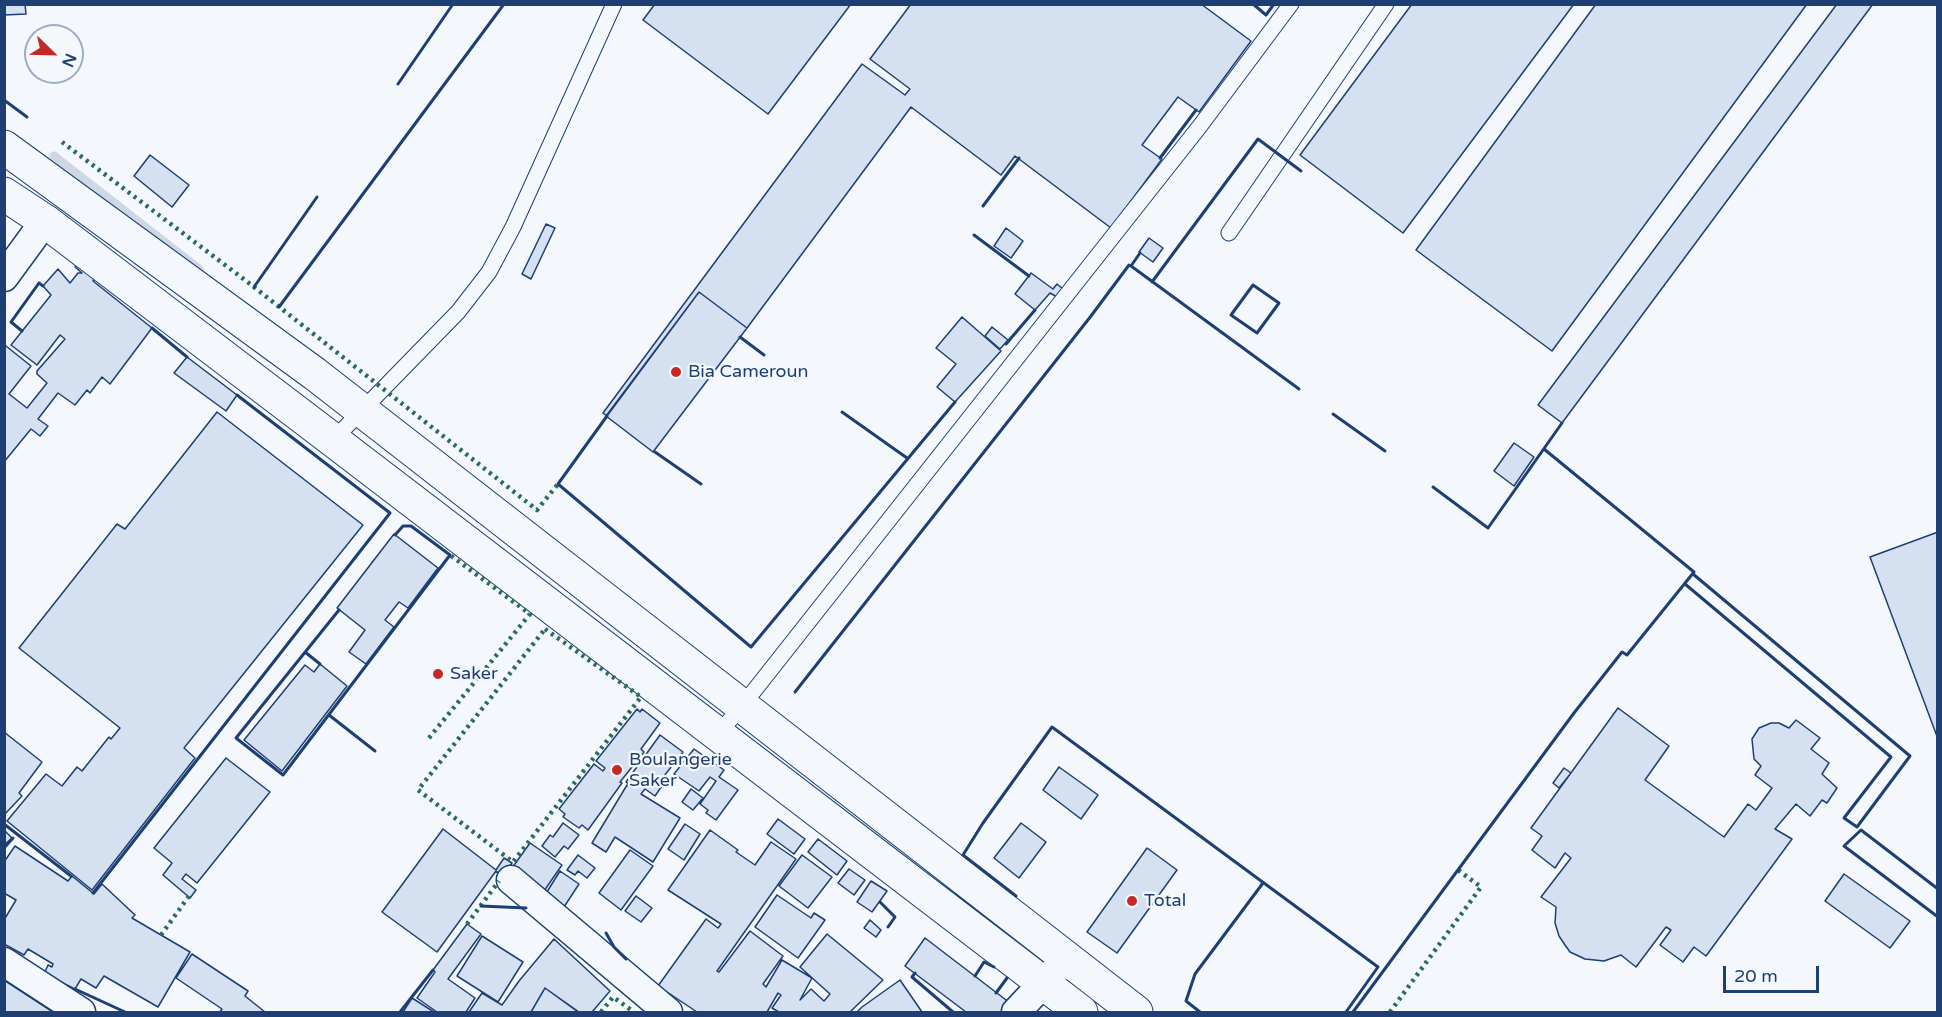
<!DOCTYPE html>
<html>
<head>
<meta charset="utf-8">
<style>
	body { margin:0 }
	#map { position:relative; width:1942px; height:1017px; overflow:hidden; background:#f4f7fb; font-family:"Varela Round",sans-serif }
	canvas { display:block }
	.frame { position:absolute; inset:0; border:6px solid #1d3f73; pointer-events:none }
	.north { position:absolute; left:24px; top:24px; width:60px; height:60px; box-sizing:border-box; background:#f4f7fb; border:2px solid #9eadc5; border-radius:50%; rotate:113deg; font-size:16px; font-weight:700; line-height:24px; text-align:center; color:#1d3f73 }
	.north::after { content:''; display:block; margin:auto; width:21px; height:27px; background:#c62828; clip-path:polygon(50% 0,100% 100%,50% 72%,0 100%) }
	.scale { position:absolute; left:1723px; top:966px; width:96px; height:27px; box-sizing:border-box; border:3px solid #1d3f73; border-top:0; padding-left:8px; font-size:18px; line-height:21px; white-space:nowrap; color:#1d3f73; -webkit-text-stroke:4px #f4f7fb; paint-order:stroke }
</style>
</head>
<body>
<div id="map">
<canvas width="1942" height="1017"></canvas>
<div class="frame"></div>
<div class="north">N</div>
<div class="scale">20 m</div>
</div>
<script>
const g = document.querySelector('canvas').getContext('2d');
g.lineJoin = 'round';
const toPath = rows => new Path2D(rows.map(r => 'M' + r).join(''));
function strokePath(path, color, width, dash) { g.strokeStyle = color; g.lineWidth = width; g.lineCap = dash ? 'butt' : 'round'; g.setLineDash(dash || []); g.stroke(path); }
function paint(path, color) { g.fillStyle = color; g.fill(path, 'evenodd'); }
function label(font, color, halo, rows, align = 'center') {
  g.font = font + ' "Varela Round",sans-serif'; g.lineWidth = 4.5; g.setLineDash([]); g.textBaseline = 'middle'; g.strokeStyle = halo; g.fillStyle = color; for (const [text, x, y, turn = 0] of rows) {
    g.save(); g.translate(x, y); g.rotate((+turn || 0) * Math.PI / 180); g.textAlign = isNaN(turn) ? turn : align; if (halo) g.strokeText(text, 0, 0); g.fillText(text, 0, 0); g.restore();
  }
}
strokePath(toPath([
	[54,156,199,269]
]), '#cfd7e4', 9);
const building = toPath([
	[4,4,25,4,26,14,4,15,4,4],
	[655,4,851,4,768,114,643,20,655,4],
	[911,4,1201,4,1251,41,1199,112,1178,97,1142,145,1162,159,1111,228,1015,156,1001,175,911,107,747,328,699,292,607,416,603,413,862,64,905,95,910,89,870,59,911,4],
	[1412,4,1574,4,1403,233,1300,155,1412,4],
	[1596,4,1807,4,1552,351,1416,250,1596,4],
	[1837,4,1873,4,1562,423,1538,405,1837,4],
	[150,155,189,185,172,207,134,176,150,155],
	[546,224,555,228,531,279,522,274,546,224],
	[1006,228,1023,241,1011,258,994,246,1006,228],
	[1149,238,1163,248,1153,262,1139,252,1149,238],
	[81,262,98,273,93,281,152,328,110,384,102,377,90,393,87,390,75,405,58,393,38,419,48,426,40,436,31,429,4,462,4,348,6,346,31,366,9,394,27,408,47,383,37,374,37,371,65,339,60,335,37,365,11,345,51,295,43,286,58,269,70,283,78,273,82,273,75,267,81,262],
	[1031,273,1053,289,1057,284,1063,289,1057,297,1050,293,1035,310,1015,294,1031,273],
	[699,292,747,328,653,452,606,416,699,292],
	[962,317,1001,351,955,402,937,387,956,364,936,348,962,317],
	[992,327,1008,340,1000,349,985,336,992,327],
	[187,357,237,395,226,411,174,373,187,357],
	[217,412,363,525,184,748,195,758,92,890,7,821,46,774,62,786,77,767,82,771,109,737,111,739,120,728,19,648,117,524,125,529,217,412],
	[1514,443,1534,457,1514,486,1494,471,1514,443],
	[1938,532,1938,739,1870,557,1938,532],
	[394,534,438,568,408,608,399,602,385,620,394,627,366,664,349,652,365,630,337,608,394,534],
	[320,664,347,686,282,771,244,740,305,665,314,672,320,664],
	[1618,708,1669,746,1645,780,1724,837,1748,804,1756,810,1772,788,1755,775,1761,766,1754,759,1752,739,1759,728,1771,723,1779,723,1789,728,1796,720,1820,738,1811,749,1829,763,1822,774,1837,788,1827,803,1822,800,1810,816,1796,804,1775,829,1792,839,1706,956,1694,947,1683,962,1660,945,1671,930,1666,927,1636,967,1621,955,1604,961,1585,959,1570,952,1565,945,1559,936,1555,923,1556,907,1541,897,1571,858,1565,853,1555,868,1532,850,1542,836,1531,828,1618,708],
	[637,709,640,712,642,709,660,723,641,749,644,752,620,782,622,783,588,830,582,825,579,828,563,817,565,814,559,809,594,764,603,771,605,768,596,761,637,709],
	[4,732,42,762,19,793,22,796,4,815,4,732],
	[660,735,683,752,660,781,664,783,655,796,645,789,641,794,680,818,653,862,615,837,606,852,592,843,627,785,632,787,626,782,660,735],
	[694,749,724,770,719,777,738,790,716,820,706,813,708,810,700,804,716,781,710,777,699,791,674,774,694,749],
	[226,758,270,792,197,883,186,874,182,879,196,890,190,898,163,875,172,863,154,848,226,758],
	[1059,767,1098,795,1081,819,1043,790,1059,767],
	[1564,768,1571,773,1559,788,1553,783,1564,768],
	[691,789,703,798,693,810,682,802,691,789],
	[778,819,805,839,794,854,767,834,778,819],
	[563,823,579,835,568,849,564,846,555,857,542,846,550,835,553,837,563,823],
	[1021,823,1046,842,1019,878,994,858,1021,823],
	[685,824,700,834,684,860,668,849,685,824],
	[443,829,496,870,504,858,512,863,503,877,496,871,437,952,382,912,443,829],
	[4,830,12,838,4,845,4,830],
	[710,830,738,850,736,852,755,865,771,842,796,859,717,971,719,972,750,931,783,956,763,984,766,987,782,960,812,978,800,1000,811,989,824,1001,830,994,800,967,827,934,883,980,850,1012,779,1012,772,1008,781,995,778,993,767,1012,697,1012,658,986,706,919,718,928,721,924,668,890,710,830],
	[818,839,847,861,837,875,808,852,818,839],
	[530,843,562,865,544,891,512,868,530,843],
	[15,846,68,881,72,876,94,894,102,884,135,915,132,918,190,952,158,1007,104,976,96,988,81,979,75,989,44,974,48,965,52,967,53,964,28,949,24,955,4,944,4,920,16,900,4,893,4,862,15,846],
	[1147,848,1177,870,1117,953,1087,932,1147,848],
	[630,850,653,866,621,910,599,893,630,850],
	[578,855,595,868,587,878,578,871,575,875,567,870,578,855],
	[802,855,832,877,808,908,779,886,802,855],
	[849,869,865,880,854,895,838,883,849,869],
	[560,871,579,884,564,907,545,895,560,871],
	[1844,874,1910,921,1890,948,1825,901,1844,874],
	[871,881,887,891,872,912,857,902,871,881],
	[777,895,811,918,814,913,825,920,798,958,755,927,777,895],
	[636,896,652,908,641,922,625,911,636,896],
	[870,920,881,930,876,937,864,928,870,920],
	[467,924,481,934,448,979,475,998,466,1012,437,1012,417,998,435,972,433,970,467,924],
	[482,936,523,962,498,1002,457,976,482,936],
	[925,938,1010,1003,1003,1012,966,1012,905,966,925,938],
	[554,939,610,991,592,1012,578,1012,545,988,531,1012,469,1012,482,993,502,1005,519,981,554,939],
	[192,954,248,991,245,996,265,1012,220,1012,222,1009,176,978,192,954],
	[4,980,53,1012,4,1012,4,980],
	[900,980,922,1012,857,1012,862,1007,900,980],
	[545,988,579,1012,531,1012,545,988],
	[412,998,434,1012,403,1012,412,998]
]);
paint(building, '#d5e0f0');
strokePath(building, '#1d3f73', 1.5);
const lane = toPath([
	[1229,233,1386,4],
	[333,440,458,312,489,272,513,227,614,4],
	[718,734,742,706,1200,126,1291,4]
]);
const street = toPath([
	[4,277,45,221],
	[511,880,668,1012],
	[4,962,81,1012],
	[1016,1012,1067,958]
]);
const primary = toPath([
	[4,147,315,374,1136,1012],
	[4,194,45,221,333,440,1081,1012]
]);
strokePath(lane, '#1d3f73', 17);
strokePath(street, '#1d3f73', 31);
strokePath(primary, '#1d3f73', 35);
strokePath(lane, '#f4f7fb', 15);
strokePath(street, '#f4f7fb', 28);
strokePath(primary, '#f4f7fb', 33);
strokePath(toPath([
	[62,142,245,280,537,510,558,484],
	[545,629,641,697,513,862,418,790,545,629],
	[429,738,530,614,450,555],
	[467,924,499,881],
	[161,935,189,896],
	[601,1012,613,997,634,1012],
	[1390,1012,1481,887,1458,870]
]), '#2c6c60', 4.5, [3, 4.5]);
strokePath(toPath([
	[1253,4,1266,15,1274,4],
	[398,84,453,4],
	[4,100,27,117],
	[1160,158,1196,110],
	[983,206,1019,158],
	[974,235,1029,276],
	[1131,266,1299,389],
	[1152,282,1258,139,1301,171],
	[1253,285,1279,303,1257,333,1231,315,1253,285],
	[254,287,317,197],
	[279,307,504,4],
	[152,328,187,357],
	[22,331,11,322,39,283,43,286],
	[740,337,764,355],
	[1006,344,1035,310],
	[842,412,907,458],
	[1333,414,1385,451],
	[607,416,558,484,751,647,955,402],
	[655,452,701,484],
	[1433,487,1488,528,1562,423],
	[1685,584,1891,757,1844,818,1857,827,1910,756,1693,574],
	[339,610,236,738,283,775,450,555,411,526,403,526,395,535],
	[305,652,320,664],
	[795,692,1091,316,1129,265,1131,266,1140,253],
	[329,715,375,751],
	[4,824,71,876],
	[4,848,13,838],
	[1938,889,1861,830,1844,846,1938,917],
	[93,893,390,513,237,395],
	[1016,896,963,855,983,823,1052,727,1378,967,1346,1012],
	[880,902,895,917,888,927],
	[481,906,526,908],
	[606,933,614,947,626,959],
	[915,973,912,977,953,1012],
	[975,976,984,962,994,967],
	[75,989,125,1012],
	[996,993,1007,978],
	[400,1012,433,970],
	[1200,1012,1186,1001,1195,974,1263,883],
	[1353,1012,1574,713,1622,652,1627,655,1694,572,1544,449]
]), '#1d3f73', 3);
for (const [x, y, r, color] of [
	[676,372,6,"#c62828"],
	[438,674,6,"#c62828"],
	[617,770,6,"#c62828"],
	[1132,901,6,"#c62828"]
]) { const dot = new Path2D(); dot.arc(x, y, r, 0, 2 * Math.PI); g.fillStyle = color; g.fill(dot); strokePath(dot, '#f4f7fb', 2); }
label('18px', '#1d3f73', '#f4f7fb', [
	["Bia Cameroun",688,372],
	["Saker",450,674],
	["Boulangerie",629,760],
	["Saker",629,781],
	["Total",1144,901]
], 'left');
</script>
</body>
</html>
